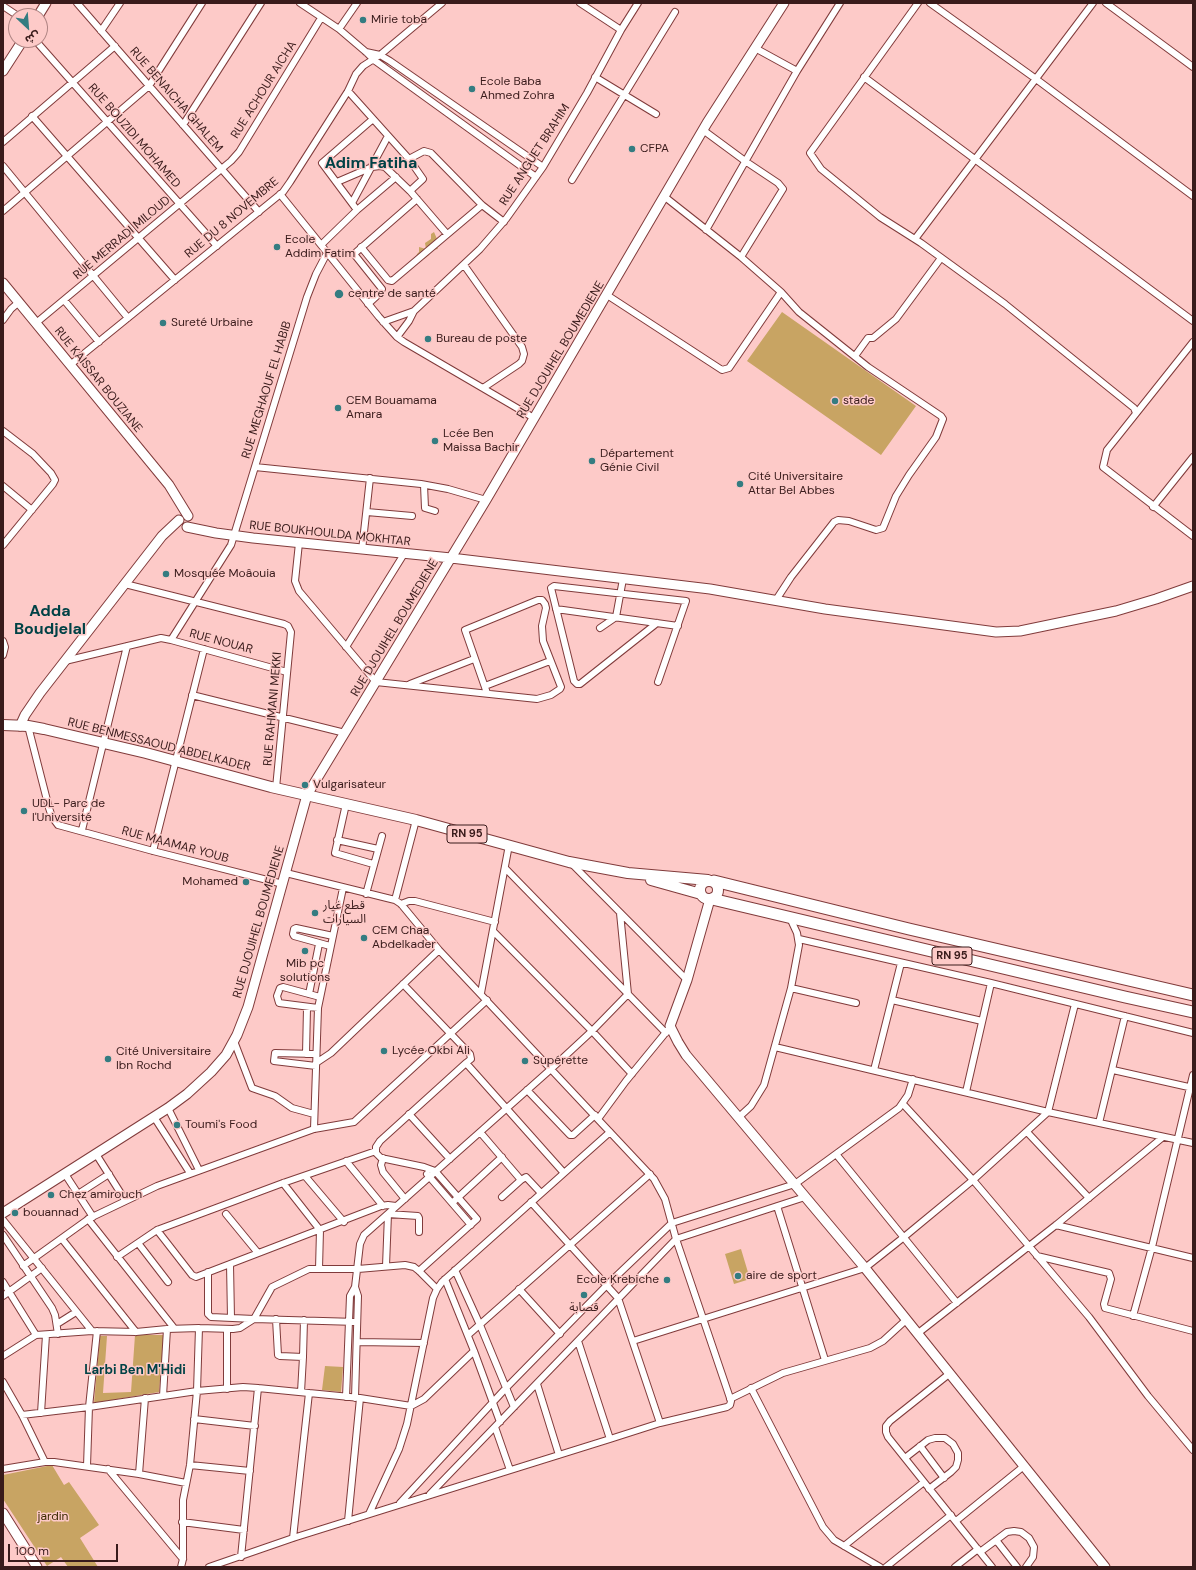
<!DOCTYPE html>
<html>
<head>
<meta charset="utf-8">
<style>
	body { margin:0 }
	#map { position:relative; width:1196px; height:1570px; overflow:hidden; background:#fdcac8; font-family:"DM Sans","Noto Sans Arabic",sans-serif }
	canvas { display:block }
	.frame { position:absolute; inset:0; border:4px solid #391b1b; pointer-events:none }
	.north { position:absolute; left:8px; top:8px; width:40px; height:40px; box-sizing:border-box; background:#fdcac8; border:1px solid #af8483; border-radius:50%; rotate:154deg; font-size:11px; font-weight:700; line-height:16px; text-align:center; color:#391b1b }
	.north::after { content:''; display:block; margin:auto; width:14px; height:18px; background:#347c81; clip-path:polygon(50% 0,100% 100%,50% 72%,0 100%) }
	.scale { position:absolute; left:8px; top:1544px; width:110px; height:18px; box-sizing:border-box; border:2px solid #391b1b; border-top:0; padding-left:5px; font-size:12px; line-height:14px; white-space:nowrap; color:#391b1b; -webkit-text-stroke:3px #fdcac8; paint-order:stroke }
</style>
</head>
<body>
<div id="map">
<canvas width="1196" height="1570"></canvas>
<div class="frame"></div>
<div class="north">ش</div>
<div class="scale">100 m</div>
</div>
<script>
const g = document.querySelector('canvas').getContext('2d');
g.lineJoin = 'round';
function paint(path, color) { g.fillStyle = color; g.fill(path, 'evenodd'); }
const toPath = rows => new Path2D(rows.map(r => 'M' + r).join(''));
function strokePath(path, color, width, dash) { g.strokeStyle = color; g.lineWidth = width; g.lineCap = dash ? 'butt' : 'round'; g.setLineDash(dash || []); g.stroke(path); }
function label(font, color, halo, rows, align = 'center') {
  g.font = font + ' "DM Sans","Noto Sans Arabic",sans-serif'; g.lineWidth = 3; g.setLineDash([]); g.textBaseline = 'middle'; g.strokeStyle = halo; g.fillStyle = color; for (const [text, x, y, turn = 0] of rows) {
    g.save(); g.translate(x, y); g.rotate((+turn || 0) * Math.PI / 180); g.textAlign = isNaN(turn) ? turn : align; if (halo) g.strokeText(text, 0, 0); g.fillText(text, 0, 0); g.restore();
  }
}
paint(toPath([
	[434,232,437,239,443,234,435,243,438,249,431,250,429,255,424,259,416,258,417,254,419,252,419,247,426,249,425,243,431,239,431,234],
	[782,312,916,406,881,455,747,361],
	[741,1249,750,1279,734,1284,725,1254],
	[135,1335,164,1335,159,1392,94,1403,100,1336,107,1336,103,1393,131,1392],
	[325,1366,343,1367,341,1392,322,1390],
	[52,1465,64,1485,69,1482,99,1525,80,1538,98,1567,68,1567,61,1557,47,1566,3,1499,3,1475]
]), '#c8a463');
const street = toPath([
	[77,3,259,212],
	[300,3,339,29,366,52,374,60,536,177],
	[580,3,621,30],
	[918,3,810,153,821,169,880,217,921,243,1005,304,1134,408,1136,413],
	[930,3,1036,79,1193,196],
	[1106,3,1193,67],
	[3,6,18,16],
	[339,29,357,3],
	[101,31,120,3],
	[35,40,217,246],
	[366,52,380,55,390,61,543,167],
	[797,71,840,3],
	[595,77,656,114],
	[864,77,1193,321],
	[348,91,409,159,424,151,431,153,482,205,504,222],
	[32,116,175,280],
	[183,125,261,3],
	[703,130,745,161,778,183,783,189,741,257],
	[3,142,115,46],
	[409,159,423,179,410,191],
	[3,166,128,318],
	[572,180,675,12],
	[337,182,372,167,380,166,385,167,410,191,447,234],
	[280,194,379,317,397,337,404,342,534,418],
	[665,197,741,257,781,292,799,312,868,367,941,416,943,419,936,437,909,475,896,496,883,528,876,530,849,521,838,520,834,522,791,577,776,600],
	[352,203,388,136],
	[357,210,322,163,373,119],
	[3,211,149,86,202,3],
	[706,230,797,71,755,48],
	[915,239,1093,3],
	[321,245,357,210,396,177],
	[361,247,388,280,392,281,482,205],
	[464,265,522,347,524,354,522,361,519,364,483,388],
	[607,295,722,370,729,368,781,292],
	[64,300,99,342],
	[368,304,380,293,382,289,354,254,417,199],
	[414,311,480,249,506,219,543,167,587,93,621,30,638,3],
	[3,320,11,309,19,302],
	[383,322,414,311,409,321,397,337],
	[36,323,231,161,239,152,321,18],
	[1193,342,1107,450,1103,467,1193,536],
	[855,356,868,338,873,338,896,319,941,258],
	[70,365,283,192,290,182,348,91,356,74,363,66,380,55,442,3],
	[3,431,33,454,51,473,55,480,53,484,3,545],
	[255,467,421,484,448,489,486,500],
	[424,485,425,508,435,511],
	[3,486,32,510],
	[1153,507,1193,457],
	[367,512,412,516],
	[299,543,295,581,299,591,376,682,537,699,551,695,560,689,561,687,543,641,542,626,546,608,545,604,542,600,538,600,465,630,487,693],
	[362,550,370,478],
	[125,584,284,624,288,626,291,632,276,788],
	[556,609,678,626],
	[657,623,580,684,577,684,574,681,551,588,554,586,686,601,658,682],
	[600,628,616,617,623,579],
	[171,640,287,672],
	[3,641,5,647,3,655],
	[346,647,404,554],
	[65,661,161,638,171,640,231,545,307,297,316,274,327,253],
	[410,684,474,659],
	[485,686,550,661],
	[192,695,345,733],
	[28,726,49,808,52,817,58,825,153,851,283,884],
	[346,804,335,853,373,864],
	[82,830,127,646],
	[337,840,378,849],
	[153,851,204,649],
	[571,863,687,980],
	[505,868,666,1033],
	[366,894,382,836],
	[395,900,416,820],
	[401,904,409,901,415,901,495,922],
	[493,931,592,1031,632,1074],
	[799,939,991,983,1193,1033],
	[330,946,294,936,293,934,294,929,296,928,333,936],
	[403,984,470,1054,471,1059,466,1063],
	[791,988,856,1003],
	[481,993,509,845],
	[309,994,319,944],
	[892,1000,982,1021],
	[318,1008,279,1003,277,996,280,988,283,987,320,997],
	[234,1041,252,1088,275,1096,292,1108,314,1114],
	[775,1047,1048,1112,1193,1143],
	[306,1054,307,1008],
	[316,1063,331,1053,439,950],
	[316,1066,274,1061,275,1053,316,1054],
	[874,1070,901,963],
	[1113,1070,1193,1088],
	[527,1090,570,1135,573,1135,595,1115],
	[966,1092,991,983],
	[903,1104,973,1180,1089,1317,1148,1396,1193,1450],
	[168,1108,199,1170],
	[409,1114,450,1159],
	[154,1117,190,1173],
	[739,1117,751,1106,764,1085,791,988,799,945,797,933,790,918],
	[598,1119,626,1081,667,1031],
	[1099,1123,1125,1016],
	[314,1129,318,1008,343,888],
	[480,1132,521,1180,526,1177,541,1193],
	[1027,1132,1089,1198],
	[96,1154,125,1200],
	[836,1154,957,1303],
	[383,1158,381,1165,383,1172,405,1199],
	[346,1161,383,1206],
	[65,1174,93,1217],
	[427,1174,471,1225],
	[305,1176,344,1222],
	[283,1183,320,1230,319,1269],
	[78,1194,109,1174],
	[502,1197,521,1180],
	[531,1202,618,1298,660,1423],
	[452,1203,502,1157],
	[777,1206,825,1360],
	[226,1214,258,1253],
	[88,1219,174,1328],
	[3,1220,92,1331],
	[1056,1225,1193,1258],
	[157,1230,192,1275,196,1277,381,1206,388,1205,396,1206],
	[3,1235,52,1308,55,1315,58,1334],
	[62,1239,136,1332],
	[138,1243,168,1282],
	[1037,1256,1109,1273,1111,1279,1104,1304,1105,1308,1193,1331],
	[117,1257,157,1230,283,1183,376,1151],
	[230,1264,231,1318],
	[23,1266,90,1218,157,1186,314,1129,354,1122,487,1000],
	[386,1266,388,1214,418,1216,419,1218,419,1232],
	[455,1270,480,1325,514,1407],
	[419,1271,477,1219,435,1171,424,1167,381,1158,376,1153,376,1147,380,1141,466,1063,564,1173],
	[208,1272,208,1314,211,1317,254,1319,272,1287,309,1269,358,1269,405,1265,414,1267,419,1271,437,1289],
	[445,1279,474,1351,500,1422],
	[3,1282,36,1335],
	[519,1289,560,1334],
	[3,1296,42,1268],
	[1133,1316,1152,1247,1193,1075],
	[276,1319,278,1355,280,1356,303,1357,304,1320],
	[57,1324,76,1312],
	[167,1329,199,1328,233,1329,240,1328,254,1319,357,1322],
	[917,1334,1056,1225,1163,1137],
	[468,1335,650,1174],
	[578,1341,610,1439],
	[633,1341,865,1268,904,1237,973,1180,1048,1112,1075,1004],
	[357,1342,424,1343],
	[3,1356,36,1335,92,1331,136,1332,167,1329,163,1396],
	[949,1374,890,1421,886,1426,886,1432,888,1437,992,1567],
	[3,1382,22,1415,45,1462],
	[537,1384,559,1455],
	[751,1388,823,1527,834,1540,880,1567],
	[227,1389,227,1329],
	[301,1392,303,1357],
	[346,1397,350,1296,355,1287,360,1244,364,1235,551,1069,592,1031,628,994,620,913],
	[355,1398,358,1296,355,1287],
	[730,1399,783,1373,870,1348,883,1341,906,1320],
	[41,1413,46,1335],
	[22,1415,89,1407,197,1391,243,1387,258,1388,360,1398,411,1406,424,1399,474,1351],
	[194,1419,255,1426],
	[495,1427,510,1470],
	[920,1446,944,1478],
	[905,1458,928,1440,935,1438,945,1438,953,1444,958,1453,958,1460,956,1467,951,1472,929,1489],
	[190,1465,250,1471],
	[87,1466,89,1407,97,1331],
	[3,1469,45,1462,54,1462,139,1474,186,1483],
	[108,1469,183,1559],
	[139,1474,145,1398],
	[430,1494,676,1239,805,1197],
	[400,1503,506,1388,607,1285,672,1223,795,1184,899,1108,908,1095,913,1079],
	[369,1514,399,1449,407,1424,433,1298,437,1289,442,1282,610,1132],
	[348,1521,360,1398],
	[956,1521,1024,1466],
	[182,1522,244,1530],
	[293,1538,309,1393],
	[996,1540,1017,1567],
	[844,1546,924,1482],
	[980,1552,1007,1532,1014,1531,1021,1532,1029,1538,1034,1547,1033,1557,1026,1567],
	[241,1557,258,1388],
	[181,1567,183,1559,183,1500,190,1465,197,1391,199,1328],
	[209,1567,293,1538,610,1439,660,1423,727,1407,730,1405,731,1401,676,1239,665,1199,654,1179,439,950,401,904,395,900,286,873],
	[886,1567,951,1515],
	[955,1567,978,1549]
]);
const secondary = toPath([
	[38,16,46,3],
	[3,71,23,40],
	[3,283,169,485,188,516],
	[187,527,216,533,253,538,451,558,710,589,825,609,996,632,1020,631,1116,611,1156,599,1193,586],
	[20,726,25,715,40,693,162,536,179,520],
	[710,899,687,980,670,1026,678,1042,686,1055,865,1268,1105,1567],
	[3,1213,168,1108,187,1094,211,1072,226,1055,237,1035,248,1007,307,795,486,500,707,123,784,3],
	[3,1513,37,1567]
]);
const primary = toPath([
	[3,725,28,726,44,729,146,753,271,787,416,820,569,862,628,873,708,880],
	[651,880,701,894],
	'700 890a9 9 0 1 1 18 0a9 9 0 1 1-18 0Z'
]);
const highway = toPath([
	[714,881,909,929,1193,995],
	[712,899,1125,997,1193,1012]
]);
strokePath(street, '#803b3b', 8);
strokePath(secondary, '#803b3b', 11);
strokePath(primary, '#803b3b', 12);
strokePath(highway, '#803b3b', 13);
strokePath(street, '#fff', 6);
strokePath(secondary, '#fff', 9);
strokePath(primary, '#fff', 10);
strokePath(highway, '#fff', 11);
for (const [x, y, r, color] of [
	[363,20,4,"#347c81"],
	[472,89,4,"#347c81"],
	[632,149,4,"#347c81"],
	[277,247,4,"#347c81"],
	[339,294,5,"#347c81"],
	[163,323,4,"#347c81"],
	[428,339,4,"#347c81"],
	[835,401,4,"#347c81"],
	[338,408,4,"#347c81"],
	[435,441,4,"#347c81"],
	[592,461,4,"#347c81"],
	[740,484,4,"#347c81"],
	[166,574,4,"#347c81"],
	[305,785,4,"#347c81"],
	[24,811,4,"#347c81"],
	[246,882,4,"#347c81"],
	[315,913,4,"#347c81"],
	[364,938,4,"#347c81"],
	[305,951,4,"#347c81"],
	[384,1051,4,"#347c81"],
	[108,1059,4,"#347c81"],
	[525,1061,4,"#347c81"],
	[177,1125,4,"#347c81"],
	[51,1195,4,"#347c81"],
	[15,1213,4,"#347c81"],
	[738,1276,4,"#347c81"],
	[667,1280,4,"#347c81"],
	[584,1295,4,"#347c81"]
]) { const dot = new Path2D(); dot.arc(x, y, r, 0, 2 * Math.PI); g.fillStyle = color; g.fill(dot); strokePath(dot, '#fdcac8', 1.5); }
for (const [x, y, w] of [
	[467,834,40],
	[952,956,40]
]) { const box = new Path2D(); box.roundRect(x - w / 2, y - 9, w, 18, 3); g.fillStyle = '#fdcac8'; g.fill(box); strokePath(box, '#391b1b', 1); }
label('bold 11px', '#391b1b', null, [
	["RN 95",467,834],
	["RN 95",952,956]
]);
label('12px', '#391b1b', '#fdcac8', [
	["Mirie toba",371,20],
	["Ecole Baba",480,82],
	["Ahmed Zohra",480,96],
	["CFPA",640,149],
	["Ecole",285,240],
	["Addim Fatim",285,254],
	["centre de santé",348,294],
	["Sureté Urbaine",171,323],
	["Bureau de poste",436,339],
	["CEM Bouamama",346,401],
	["Amara",346,415],
	["stade",843,401],
	["Lcée Ben",443,434],
	["Maissa Bachir",443,448],
	["Département",600,454],
	["Génie Civil",600,468],
	["Cité Universitaire",748,477],
	["Attar Bel Abbes",748,491],
	["Mosquée Moâouia",174,574],
	["Vulgarisateur",313,785],
	["UDL- Parc de",32,804],
	["l'Université",32,818],
	["Mohamed",238,882,"right"],
	["قطع غيار",323,906],
	["السيارات",323,920],
	["CEM Chaa",372,931],
	["Abdelkader",372,945],
	["Mib pc",305,964,"center"],
	["solutions",305,978,"center"],
	["Lycée Okbi Ali",392,1051],
	["Cité Universitaire",116,1052],
	["Ibn Rochd",116,1066],
	["Supérette",533,1061],
	["Toumi's Food",185,1125],
	["Chez amirouch",59,1195],
	["bouannad",23,1213],
	["aire de sport",746,1276],
	["Ecole Krebiche",659,1280,"right"],
	["قصابة",584,1308,"center"]
], 'left');
label('12px', '#391b1b', '#fdcac8', [
	["RUE ACHOUR AICHA",264,90,-58],
	["RUE BENAICHA GHALEM",176,100,49],
	["RUE BOUZIDI MOHAMED",134,136,49],
	["RUE ANGUET BRAHIM",535,155,-57],
	["RUE DU 8 NOVEMBRE",232,218,-40],
	["RUE MERRADI MILOUD",122,238,-40],
	["RUE DJOUIHEL BOUMEDIENE",561,350,-59],
	["RUE KAISSAR BOUZIANE",98,380,51],
	["RUE MEGHAOUF EL HABIB",267,390,-73],
	["RUE BOUKHOULDA MOKHTAR",330,534,6],
	["RUE DJOUIHEL BOUMEDIENE",395,628,-59],
	["RUE NOUAR",221,642,15],
	["RUE RAHMANI MEKKI",273,709,-85],
	["RUE BENMESSAOUD ABDELKADER",159,745,14],
	["RUE MAAMAR YOUB",175,845,15],
	["RUE DJOUIHEL BOUMEDIENE",259,922,-74]
]);
label('12px', '#3d2a00', '#fdcac8', [
	["jardin",53,1517]
]);
label('bold 13px', '#004246', '#fdcac8', [
	["Larbi Ben M'Hidi",135,1371]
]);
label('bold 16px', '#004246', '#fdcac8', [
	["Adim Fatiha",371,164],
	["Adda",50,612],
	["Boudjelal",50,630]
]);
</script>
</body>
</html>
